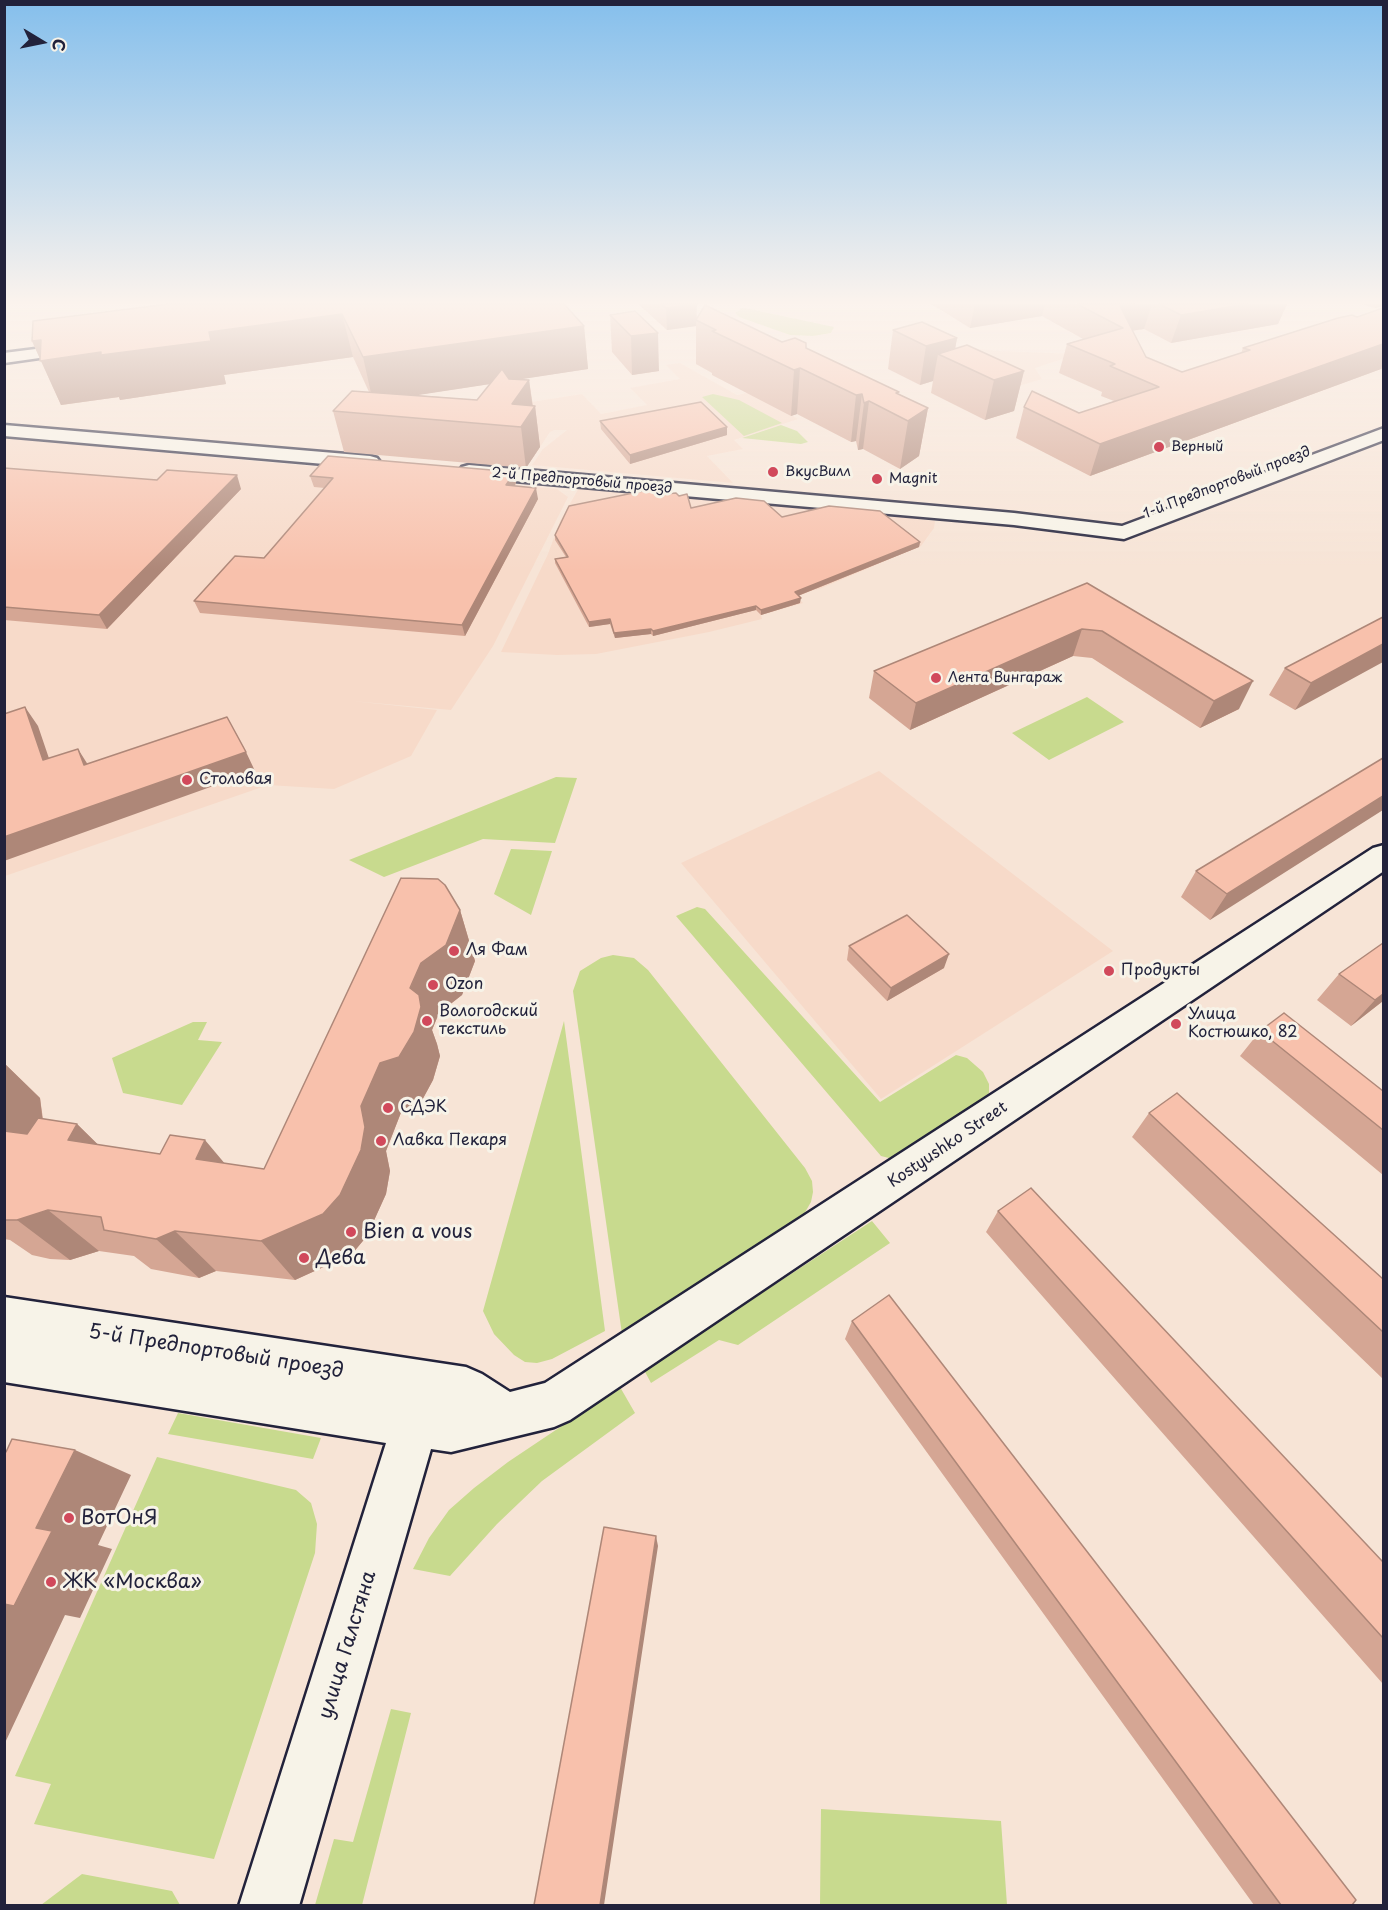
<!DOCTYPE html>
<html>
<head>
<meta charset="utf-8">
<style>
	body { margin:0 }
	#map { position:relative; width:1388px; height:1910px; overflow:hidden; background:#f7e4d6; font-family:"Playpen Sans",sans-serif }
	canvas { display:block }
	.frame { position:absolute; inset:0; border:6px solid #22223b; pointer-events:none }
	.north { position:absolute; left:12px; top:12px; width:60px; height:60px; -webkit-text-stroke:4px #f7f3e8; paint-order:stroke; rotate:100deg; font-size:16px; font-weight:700; line-height:24px; text-align:center; color:#22223b }
	.north::after { content:''; display:block; margin:auto; width:21px; height:27px; background:#22223b; clip-path:polygon(50% 0,100% 100%,50% 72%,0 100%) }
</style>
</head>
<body>
<div id="map">
<canvas width="1388" height="1910"></canvas>
<div class="frame"></div>
<div class="north">С</div>
</div>
<script>
const g = document.querySelector('canvas').getContext('2d');
g.lineJoin = 'round';
function paint(path, color) { g.fillStyle = color; g.fill(path, 'evenodd'); }
const toPath = rows => new Path2D(rows.map(r => 'M' + r).join(''));
function strokePath(path, color, width, dash) { g.strokeStyle = color; g.lineWidth = width; g.lineCap = dash ? 'butt' : 'round'; g.setLineDash(dash || []); g.stroke(path); }
function label(font, color, halo, rows, align = 'center') {
  g.font = font + ' "Playpen Sans",sans-serif'; g.lineWidth = 6; g.setLineDash([]); g.textBaseline = 'middle'; g.strokeStyle = halo; g.fillStyle = color; for (const [text, x, y, turn = 0] of rows) {
    g.save(); g.translate(x, y); g.rotate((+turn || 0) * Math.PI / 180); g.textAlign = isNaN(turn) ? turn : align; if (halo) g.strokeText(text, 0, 0); g.fillText(text, 0, 0); g.restore();
  }
}
paint(toPath([
	[917,344,1001,351,1078,354,1035,368,1042,379,1005,390],
	[680,363,737,395,792,383,819,396,823,405,791,415,798,419,734,440,743,449,707,456,733,483,532,465,543,449,567,430,554,430,550,432,540,447,455,440,442,416,582,394,601,414,647,405,630,388,680,379,666,365],
	[4,438,557,489,568,497,493,646,451,710,352,701,437,710,411,756,334,789,268,785,5,876],
	[580,486,731,499,935,521,934,528,921,546,819,589,794,594,803,603,761,615,762,619,709,632,596,654,557,655,501,652,548,554,560,521],
	[879,771,1113,951,881,1099,681,863]
]), '#f7dac9');
paint(toPath([
	[742,308,750,309,834,327,831,333,813,336,790,335,739,317,735,313],
	[713,394,739,400,782,423,744,436,702,397],
	[781,425,797,431,808,442,801,444,742,438],
	[1087,697,1124,722,1049,760,1012,733],
	[556,777,577,778,555,843,483,839,384,877,349,860],
	[511,849,552,851,531,915,494,894],
	[697,907,705,909,880,1102,956,1055,967,1058,983,1072,989,1084,989,1093,983,1100,897,1157,893,1159,881,1156,676,916],
	[613,955,634,958,648,970,805,1168,812,1181,813,1192,811,1202,804,1214,794,1225,622,1334,573,991,580,971,601,958],
	[564,1021,605,1331,552,1359,537,1363,525,1362,514,1355,494,1334,483,1311],
	[193,1022,207,1022,198,1040,222,1042,182,1105,123,1093,112,1058],
	[872,1221,890,1243,738,1345,719,1340,651,1383,644,1370],
	[620,1387,635,1413,542,1481,497,1524,450,1576,413,1569,429,1538,449,1510,474,1488,508,1462],
	[178,1413,321,1438,313,1459,168,1434],
	[157,1457,296,1490,311,1503,317,1524,315,1553,214,1859,34,1824,51,1784,15,1776],
	[391,1709,411,1713,362,1905,315,1905,334,1839,353,1842],
	[821,1809,1001,1821,1007,1905,820,1905],
	[82,1874,172,1891,180,1905,41,1905]
]), '#c8da8e');
const minor = toPath([
	[4,425,370,456,377,458,380,462,377,466,370,468,4,436,4,425],
	[1384,428,1384,440,1124,539,1014,525,469,477,462,475,459,471,462,467,469,465,1014,513,1122,526,1384,428],
	[1384,845,1384,871,570,1420,554,1427,451,1452,431,1449,299,1906,239,1906,386,1443,4,1382,4,1297,466,1367,482,1374,510,1392,545,1383,1373,848,1384,845]
]);
const major = toPath([
	[83,343,89,345,91,348,89,351,4,363,4,353,83,343]
]);
strokePath(minor, '#22223b', 5);
strokePath(major, '#22223b', 5);
paint(minor, '#f7f3e8');
paint(major, '#f7f3e8');
paint(toPath([
	[169,304,584,326,588,369,520,379,529,380,533,406,535,406,540,447,526,468,344,452,333,411,369,392,353,357,224,375,226,384,120,400,119,397,61,405,32,341],
	[490,384,477,400,416,395],
	[638,304,696,304,697,319,806,348,899,392,898,394,928,408,919,456,900,469,863,449,858,450,856,441,851,442,797,414,791,416,712,375,712,373,696,364,696,326,667,330],
	[931,304,1287,304,1278,324,1171,343,1144,329,1132,331,1146,357,1182,372,1241,353,1243,348,1357,317,1383,308,1383,370,1381,369,1090,476,1016,438,1024,407,1079,413,1114,401,1101,396,1102,392,1059,373,1067,344,1083,339,1042,316,970,328],
	[1361,304,1383,304,1375,308],
	[635,311,659,371,632,375,612,352,610,315],
	[893,330,957,338,955,349,1024,371,1014,411,985,420,931,393,933,381,920,385,888,369],
	[600,421,727,435,630,464,601,429],
	[4,468,241,489,107,629,4,620],
	[515,472,516,483,515,486,538,499,465,636,200,613,194,601,264,558,325,488,314,487,310,476],
	[665,494,691,508,782,517,920,542,919,547,798,596,800,603,761,615,756,610,653,636,651,634,615,638,610,624,589,627,555,563,555,559,566,557,555,540,555,535],
	[1087,583,1239,709,1200,728,1092,658,1073,656,910,730,869,698,874,671],
	[1383,617,1295,710,1269,695,1285,668],
	[1383,758,1210,920,1181,897,1196,871],
	[460,910,475,961,462,995,439,1013,432,1030,437,1044,440,1056,433,1080,420,1104,402,1110,386,1151,390,1171,386,1194,367,1236,352,1254,295,1280,216,1271,199,1278,151,1269,134,1256,99,1251,70,1260,50,1259,32,1255,10,1240,4,1239,4,1063,40,1098,43,1119,77,1124,98,1145,264,1169],
	[1383,943,1383,1001,1351,1026,1317,1000,1339,974],
	[849,946,944,968,887,1001,847,960],
	[1260,1031,1383,1091,1383,1175,1240,1056],
	[1149,1113,1383,1279,1383,1379,1132,1137],
	[998,1211,1383,1562,1383,1684,986,1232],
	[852,1321,1352,1905,1254,1905,845,1339]
]), '#d5a694');
paint(toPath([
	[697,304,696,326,667,330,666,308],
	[975,304,1045,304,1042,316,970,328],
	[1134,304,1152,304,1144,329,1121,332,1123,328,1120,306],
	[1247,304,1287,304,1278,324,1171,343,1181,315],
	[1377,304,1383,304,1383,306,1375,308],
	[342,314,353,357,224,375,226,384,120,400,119,397,61,405,32,341,209,332],
	[584,326,588,369,373,402,363,357],
	[658,333,659,371,632,375,631,336],
	[957,338,953,361,938,354,933,381,920,385,926,346],
	[1383,344,1383,364,1381,369,1090,476,1100,444],
	[800,368,797,414,791,416,794,370],
	[1024,371,1014,411,985,420,994,380],
	[529,380,533,410,535,406,540,447,526,468,521,427,512,404],
	[862,394,856,441,851,442,856,395],
	[869,401,863,449,858,450,864,403],
	[928,408,919,456,900,469,908,421],
	[727,427,727,435,630,464,630,455],
	[515,472,516,483,508,496,506,485],
	[237,475,241,489,107,629,99,615],
	[536,488,538,499,465,636,462,625],
	[920,542,919,547,795,597,795,592],
	[801,598,800,603,761,615,761,610],
	[756,606,756,610,653,636,653,631],
	[610,619,610,624,589,627,589,622],
	[651,629,651,634,615,638,614,633],
	[1082,629,1073,656,910,730,916,703],
	[1383,644,1383,662,1295,710,1311,683],
	[1253,681,1239,709,1200,728,1214,701],
	[25,707,38,726,56,779,43,760],
	[78,749,90,768,84,765],
	[246,752,255,771,4,861,4,837],
	[1383,796,1383,810,1210,920,1227,894],
	[460,910,475,961,462,995,439,1013,432,1030,437,1044,440,1056,433,1080,420,1104,402,1110,386,1151,390,1171,386,1194,367,1236,352,1254,295,1280,261,1241,361,1106,421,963],
	[949,954,944,968,887,1001,891,988],
	[1383,994,1383,1001,1351,1026,1375,1000],
	[4,1063,40,1098,44,1132,4,1144],
	[77,1124,123,1169,68,1140],
	[205,1140,242,1184,196,1159],
	[48,1210,99,1251,70,1260,17,1220],
	[175,1231,216,1271,199,1278,156,1239],
	[75,1450,131,1475,98,1545,112,1549,80,1618,65,1615,4,1745,4,1604,36,1528],
	[656,1536,658,1546,604,1905,600,1905]
]), '#ae8778');
const building = toPath([
	[169,304,564,304,584,326,363,357,342,314,209,332,211,341,101,355,101,352,40,361,41,340,32,341,33,321,169,304],
	[661,304,697,304,666,308,661,304],
	[1077,304,1134,304,1120,306,1146,357,1182,372,1250,350,1243,348,1338,318,1352,315,1357,317,1383,308,1383,344,1100,444,1024,407,1032,391,1079,413,1159,387,1110,366,1115,364,1067,344,1123,328,1077,304],
	[1159,304,1247,304,1181,315,1159,304],
	[705,305,782,342,795,338,806,343,806,348,899,392,896,393,928,408,908,421,869,401,864,403,862,394,856,395,800,368,794,370,712,331,716,330,696,320,705,305],
	[635,311,658,333,631,336,610,315,635,311],
	[922,322,957,338,926,346,893,330,922,322],
	[967,345,1024,371,994,380,938,354,967,345],
	[502,369,509,379,529,380,512,404,535,406,521,427,333,411,352,391,477,400,502,369],
	[701,402,727,427,630,455,600,421,701,402],
	[328,456,515,472,506,485,536,488,462,625,194,601,235,556,264,558,333,478,310,476,328,456],
	[4,468,157,480,167,470,237,475,99,615,4,607,4,468],
	[648,490,663,492,665,494,676,493,679,496,687,494,691,508,736,498,764,501,782,517,829,506,880,511,920,542,795,592,801,598,761,610,756,606,653,631,651,629,614,633,610,619,589,622,555,559,568,557,555,535,569,506,648,490],
	[1087,583,1253,681,1214,701,1102,631,1082,629,916,703,874,671,1087,583],
	[1383,617,1383,644,1311,683,1285,668,1383,617],
	[25,707,43,760,78,749,84,765,227,717,246,752,4,837,4,714,25,707],
	[1383,758,1383,796,1227,894,1196,871,1383,758],
	[401,878,438,879,445,885,460,910,446,945,421,963,410,988,419,995,421,1007,414,1032,399,1057,380,1063,361,1106,365,1127,361,1150,340,1195,323,1214,261,1241,175,1231,156,1239,104,1230,101,1217,48,1210,17,1220,4,1220,4,1131,27,1134,38,1118,77,1124,68,1140,160,1154,170,1135,205,1140,196,1159,264,1169,401,878],
	[907,915,949,954,891,988,849,946,907,915],
	[1383,943,1383,994,1375,1000,1339,974,1383,943],
	[1284,1013,1383,1091,1383,1130,1260,1031,1284,1013],
	[1177,1093,1383,1279,1383,1332,1149,1113,1177,1093],
	[1031,1188,1383,1562,1383,1638,998,1211,1031,1188],
	[889,1295,1356,1900,1352,1905,1281,1905,852,1321,889,1295],
	[12,1439,75,1450,36,1528,52,1531,14,1606,4,1604,4,1452,6,1452,12,1439],
	[604,1527,656,1536,600,1905,534,1905,604,1527]
]);
paint(building, '#f8c1ac');
strokePath(building, '#ae8778', 1.5);
const sky = g.createLinearGradient(0, 0, 0, 571);
sky.addColorStop(0, '#85bfec');
sky.addColorStop(0.53, '#fbf3ed');
sky.addColorStop(1, '#fbf3ed00');
g.fillStyle = sky;
g.fillRect(0, 0, 1388, 571);
for (const [x, y, r, color] of [
	[1159,447,6,"#d1495b"],
	[773,472,6,"#d1495b"],
	[877,479,6,"#d1495b"],
	[936,678,6,"#d1495b"],
	[187,780,6,"#d1495b"],
	[454,951,6,"#d1495b"],
	[1109,971,6,"#d1495b"],
	[433,985,6,"#d1495b"],
	[427,1021,6,"#d1495b"],
	[1176,1024,6,"#d1495b"],
	[388,1108,6,"#d1495b"],
	[381,1141,6,"#d1495b"],
	[351,1232,6,"#d1495b"],
	[304,1258,6,"#d1495b"],
	[69,1518,6,"#d1495b"],
	[51,1582,6,"#d1495b"]
]) { const dot = new Path2D(); dot.arc(x, y, r, 0, 2 * Math.PI); g.fillStyle = color; g.fill(dot); strokePath(dot, '#f7f3e8', 2); }
label('14px', '#22223b', '#f7f3e8', [
	["Верный",1171,447],
	["ВкусВилл",785,472],
	["Magnit",889,479],
	["Лента Вингараж",948,678]
], 'left');
label('14px', '#22223b', '#f7f3e8', [
	["2-й Предпортовый проезд",582,481,5],
	["1-й Предпортовый проезд",1227,483,-21]
]);
label('16px', '#22223b', '#f7f3e8', [
	["Столовая",199,780],
	["Ля Фам",466,951],
	["Продукты",1121,971],
	["Ozon",445,985],
	["Вологодский",439,1012],
	["текстиль",439,1030],
	["Улица",1188,1015],
	["Костюшко, 82",1188,1033],
	["СДЭК",400,1108],
	["Лавка Пекаря",393,1141]
], 'left');
label('16px', '#22223b', '#f7f3e8', [
	["Kostyushko Street",948,1145,-34]
]);
label('20px', '#22223b', '#f7f3e8', [
	["Bien a vous",363,1232],
	["Дева",316,1258],
	["ВотОнЯ",81,1518],
	["ЖК «Москва»",63,1582]
], 'left');
label('20px', '#22223b', '#f7f3e8', [
	["5-й Предпортовый проезд",216,1352,9],
	["улица Галстяна",348,1645,-73]
]);
</script>
</body>
</html>
